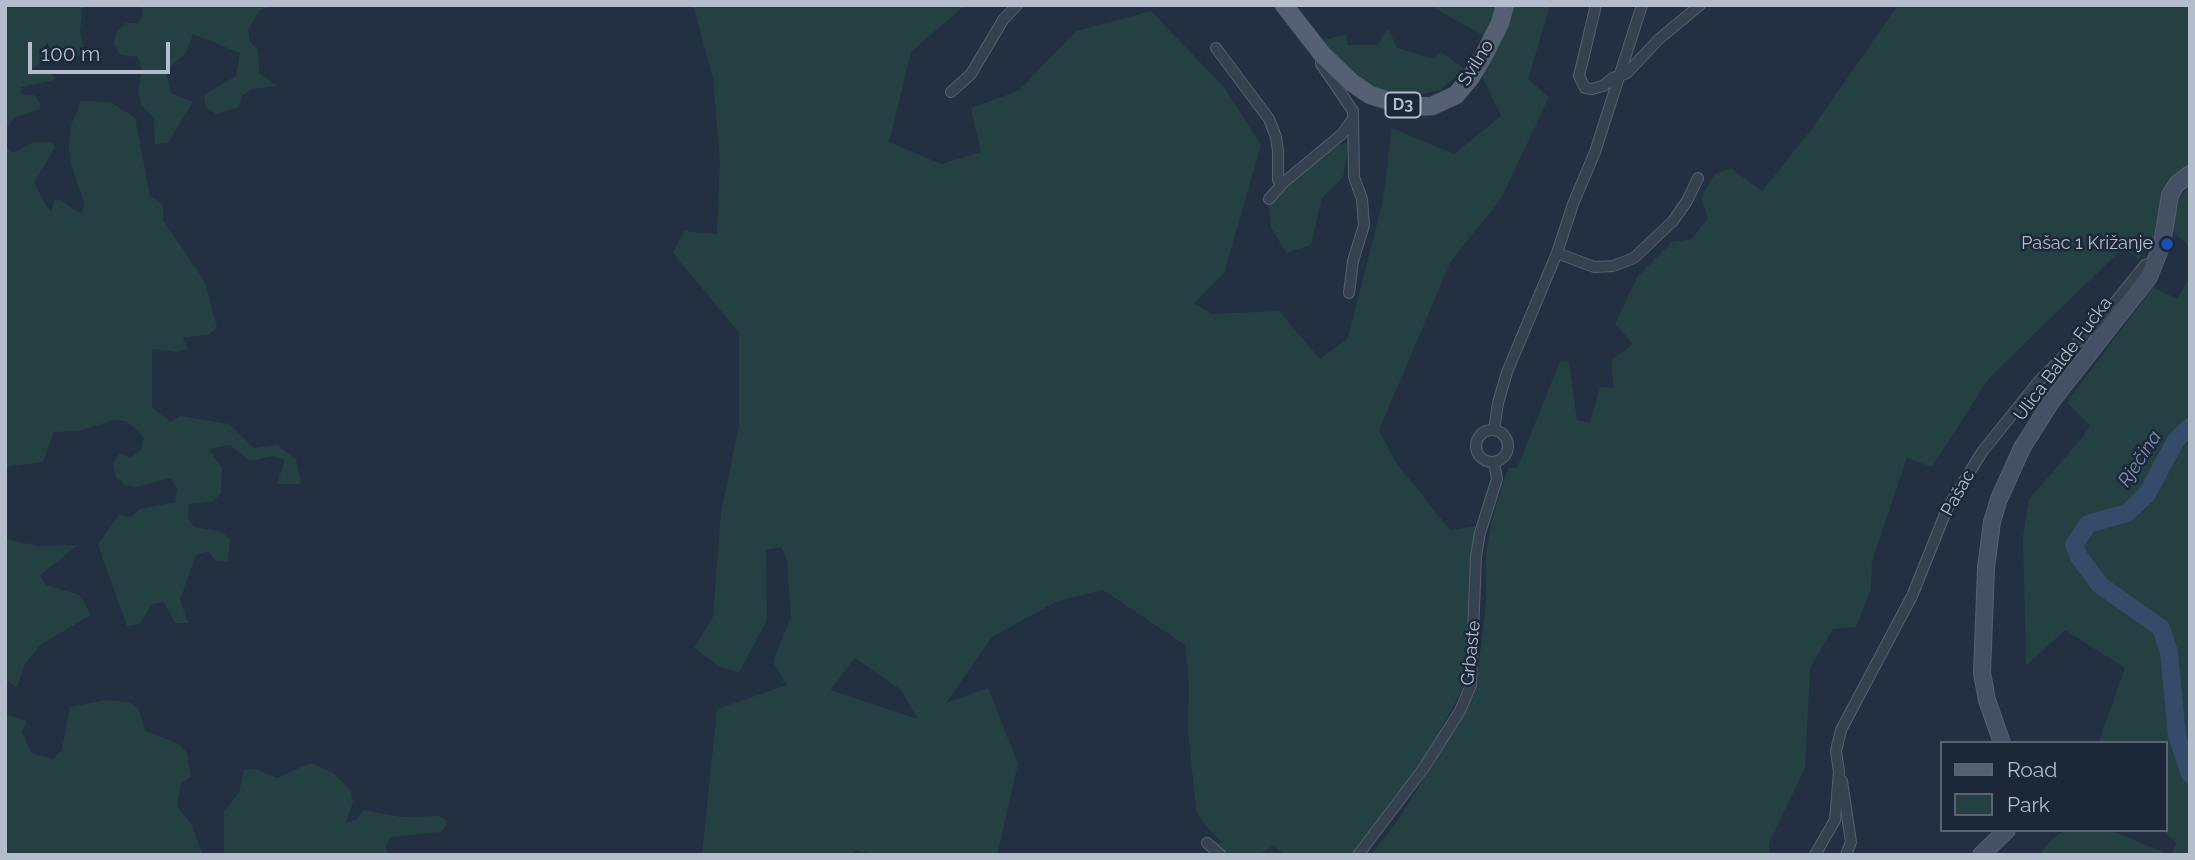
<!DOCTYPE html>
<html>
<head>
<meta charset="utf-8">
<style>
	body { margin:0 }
	#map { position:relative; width:2195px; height:860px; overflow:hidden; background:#223042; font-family:Raleway,sans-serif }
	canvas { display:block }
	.frame { position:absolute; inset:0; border:7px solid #b3bdcc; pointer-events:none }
	.legend { position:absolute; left:1940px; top:741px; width:228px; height:91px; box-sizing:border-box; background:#1c2737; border:2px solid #586373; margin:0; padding:9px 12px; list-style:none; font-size:21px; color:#b3bdcc }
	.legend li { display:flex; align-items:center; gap:14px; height:35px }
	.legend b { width:35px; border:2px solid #586373 }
	.scale { position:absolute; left:28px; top:42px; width:142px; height:32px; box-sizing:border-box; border:4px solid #b3bdcc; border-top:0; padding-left:9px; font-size:21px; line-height:24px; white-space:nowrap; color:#b3bdcc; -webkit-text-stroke:5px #1c2737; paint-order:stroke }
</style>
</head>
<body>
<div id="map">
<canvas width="2195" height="860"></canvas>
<div class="frame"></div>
<ul class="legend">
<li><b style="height:9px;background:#556172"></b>Road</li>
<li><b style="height:19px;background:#244043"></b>Park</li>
</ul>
<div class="scale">100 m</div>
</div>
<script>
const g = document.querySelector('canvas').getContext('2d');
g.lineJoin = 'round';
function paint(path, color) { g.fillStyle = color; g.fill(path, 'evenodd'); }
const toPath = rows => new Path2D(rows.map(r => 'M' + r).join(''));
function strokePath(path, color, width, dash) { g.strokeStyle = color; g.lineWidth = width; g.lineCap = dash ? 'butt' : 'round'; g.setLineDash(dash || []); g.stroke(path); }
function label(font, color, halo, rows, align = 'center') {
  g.font = font + ' Raleway,sans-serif'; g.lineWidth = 5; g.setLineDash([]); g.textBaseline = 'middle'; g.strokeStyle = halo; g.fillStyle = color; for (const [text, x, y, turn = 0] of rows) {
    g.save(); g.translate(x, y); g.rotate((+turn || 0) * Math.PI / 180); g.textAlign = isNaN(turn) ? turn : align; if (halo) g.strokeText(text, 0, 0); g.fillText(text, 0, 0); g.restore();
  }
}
paint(toPath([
	[5,5,83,5,80,31,84,50,82,55,76,56,68,48,62,48,59,59,41,59,39,64,29,70,34,73,51,73,55,78,50,81,21,87,22,94,34,95,41,104,39,110,15,117,5,130],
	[142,5,271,6,260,10,248,30,250,42,258,50,259,73,277,86,252,89,242,96,239,107,216,114,206,107,204,95,236,76,240,53,193,34,185,54,166,70,171,93,193,102,168,143,155,144,154,119,142,105,138,93,142,69,138,57,120,55,114,44,116,32,126,23,138,23,143,13],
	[693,5,963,5,964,6,911,52,889,142,941,164,981,152,971,108,1018,91,1076,31,1151,11,1224,87,1261,145,1224,273,1194,303,1212,314,1279,311,1320,359,1348,338,1383,200,1392,128,1454,154,1501,116,1481,74,1513,5,1550,5,1528,79,1549,97,1501,199,1451,261,1379,430,1395,461,1450,530,1478,526,1465,685,1428,752,1352,855,1284,855,1274,845,1259,855,1232,855,1212,841,1224,844,1203,823,1196,810,1188,729,1189,684,1185,645,1103,590,1057,601,992,637,946,703,988,688,1018,764,997,855,882,855,855,850,852,855,702,855,717,709,787,685,773,662,791,617,787,560,781,547,766,550,767,620,739,673,719,666,694,648,713,617,721,512,739,426,739,333,673,253,684,231,717,234,720,162,713,78],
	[855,658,901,690,918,719,830,690],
	[1429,5,1497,5,1484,36],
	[1898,5,2190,5,2190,168,2178,173,2166,190,2154,247,2148,247,2138,259,2123,248,1989,378,1932,467,1907,458,1872,561,1871,589,1856,627,1833,629,1810,668,1805,768,1769,843,1769,855,1371,855,1400,817,1462,717,1476,686,1486,606,1486,554,1491,524,1504,479,1509,468,1517,468,1560,361,1569,362,1577,420,1590,423,1600,387,1614,388,1611,360,1633,344,1615,324,1637,277,1672,242,1692,239,1708,218,1701,197,1715,174,1731,168,1762,191,1811,130],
	[1388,28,1397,48,1434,59,1441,52,1464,68,1441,90,1404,98,1365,83,1331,52,1324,40,1346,34,1348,45,1377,45],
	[81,101,111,102,135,118,150,196,160,202,163,207,163,220,205,282,217,328,207,335,183,337,187,348,176,352,152,349,152,408,171,422,181,416,229,424,254,448,278,445,296,460,301,484,277,484,285,460,274,456,250,461,230,445,208,449,222,467,221,493,213,501,189,504,188,517,194,527,219,531,230,538,228,562,216,561,208,551,196,555,180,599,188,623,175,623,164,602,152,604,140,624,127,626,98,545,118,515,130,517,140,509,175,502,177,489,171,478,136,487,125,485,116,477,113,464,119,454,130,457,141,450,144,438,136,429,126,421,114,420,78,431,54,432,43,462,5,467,5,145,13,153,34,142,52,142,55,147,34,183,47,207,51,211,55,200,61,200,71,208,82,213,84,202,71,165,69,147,70,129],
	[1349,142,1343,177,1322,198,1311,245,1286,253,1271,227,1269,206,1297,177,1334,147],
	[2190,185,2190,247,2172,231,2175,204],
	[2190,276,2190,855,2172,855,2176,843,2162,830,2165,830,2165,743,2099,741,2125,668,2065,630,2026,666,2023,536,2029,499,2082,438,2090,425,2067,402,2153,287,2177,299],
	[5,539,38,546,78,545,40,575,46,585,80,595,91,615,40,645,25,664,17,687,5,680],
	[105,700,129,702,138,708,146,731,179,744,187,753,191,777,181,783,177,806,191,824,203,855,5,855,5,714,27,721,22,731,31,753,54,759,62,749,70,707],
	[311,763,333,773,350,789,353,801,346,823,357,819,364,810,401,817,439,816,448,822,441,832,391,837,385,848,391,855,224,855,224,811,239,793,244,770,256,769,277,778],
	[2065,830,2104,830,2120,834,2169,855,2039,855,2052,839]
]), '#244043');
strokePath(toPath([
	[2190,427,2176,440,2147,494,2127,513,2088,524,2074,545,2079,557,2100,585,2161,628,2169,652,2177,736,2190,774]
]), '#344b6a', 18);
const minor = toPath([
	[1596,5,1579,76,1585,88,1592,89,1603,86,1613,78,1627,73,1659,39,1700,5],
	[1216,48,1269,119,1276,137,1278,151,1278,180,1283,183,1342,134,1353,119],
	[1322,57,1321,64,1353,111,1354,177,1362,199,1364,225,1353,261,1349,293],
	[951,92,971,74,1003,20,1017,5],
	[1269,199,1283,183],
	[1557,253,1594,267,1613,266,1634,258,1673,221,1687,201,1698,178],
	'1476 446a16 16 0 1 1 32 0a16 16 0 1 1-32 0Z',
	[1494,430,1498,403,1507,372,1557,253,1573,204,1595,152,1642,5],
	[1842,781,1851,842,1846,855],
	[1207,843,1221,855],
	[1358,855,1423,769,1460,711,1471,685,1476,556,1480,533,1497,479,1494,462],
	[1815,855,1835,820,1839,772,1836,751,1841,730,1912,596,1947,509,1982,452,2039,381,2105,315,2145,265,2156,261]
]);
const secondary = toPath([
	[2002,743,1987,700,1982,673,1986,568,1992,522,1999,499,2022,448,2051,402,2149,277,2162,244,2170,195,2177,184,2190,174],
	[1981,855,2007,830]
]);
const primary = toPath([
	[1284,5,1322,54,1351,82,1370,95,1408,107,1432,106,1456,95,1471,77,1485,53,1500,23,1505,5]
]);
strokePath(minor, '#55606f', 12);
strokePath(secondary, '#55606f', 18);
strokePath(primary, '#404b5b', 19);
strokePath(minor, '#374251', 10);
strokePath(secondary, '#445165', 16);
strokePath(primary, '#556172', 18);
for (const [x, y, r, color] of [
	[2167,244,7,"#1a4fb4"]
]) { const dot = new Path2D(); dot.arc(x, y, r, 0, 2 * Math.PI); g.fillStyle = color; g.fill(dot); strokePath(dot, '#1c2737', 2.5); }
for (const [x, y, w] of [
	[1403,105,35]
]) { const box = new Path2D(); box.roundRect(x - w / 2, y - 12.5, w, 25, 5); g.fillStyle = '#1c2737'; g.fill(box); strokePath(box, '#b3bdcc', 2); }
label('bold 16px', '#b3bdcc', null, [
	["D3",1403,105]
]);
label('18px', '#b3bdcc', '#1c2737', [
	["Svilno",1476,63,-58],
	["Ulica Balde Fućka",2063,359,-53],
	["Pašac",1958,493,-61],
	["Grbaste",1471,653,-84]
]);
label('18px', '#b3bdcc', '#1c2737', [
	["Pašac 1 Križanje",2153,244]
], 'right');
label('italic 19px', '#7893b6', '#1c2737', [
	["Rječina",2140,459,-57]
]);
</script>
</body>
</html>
